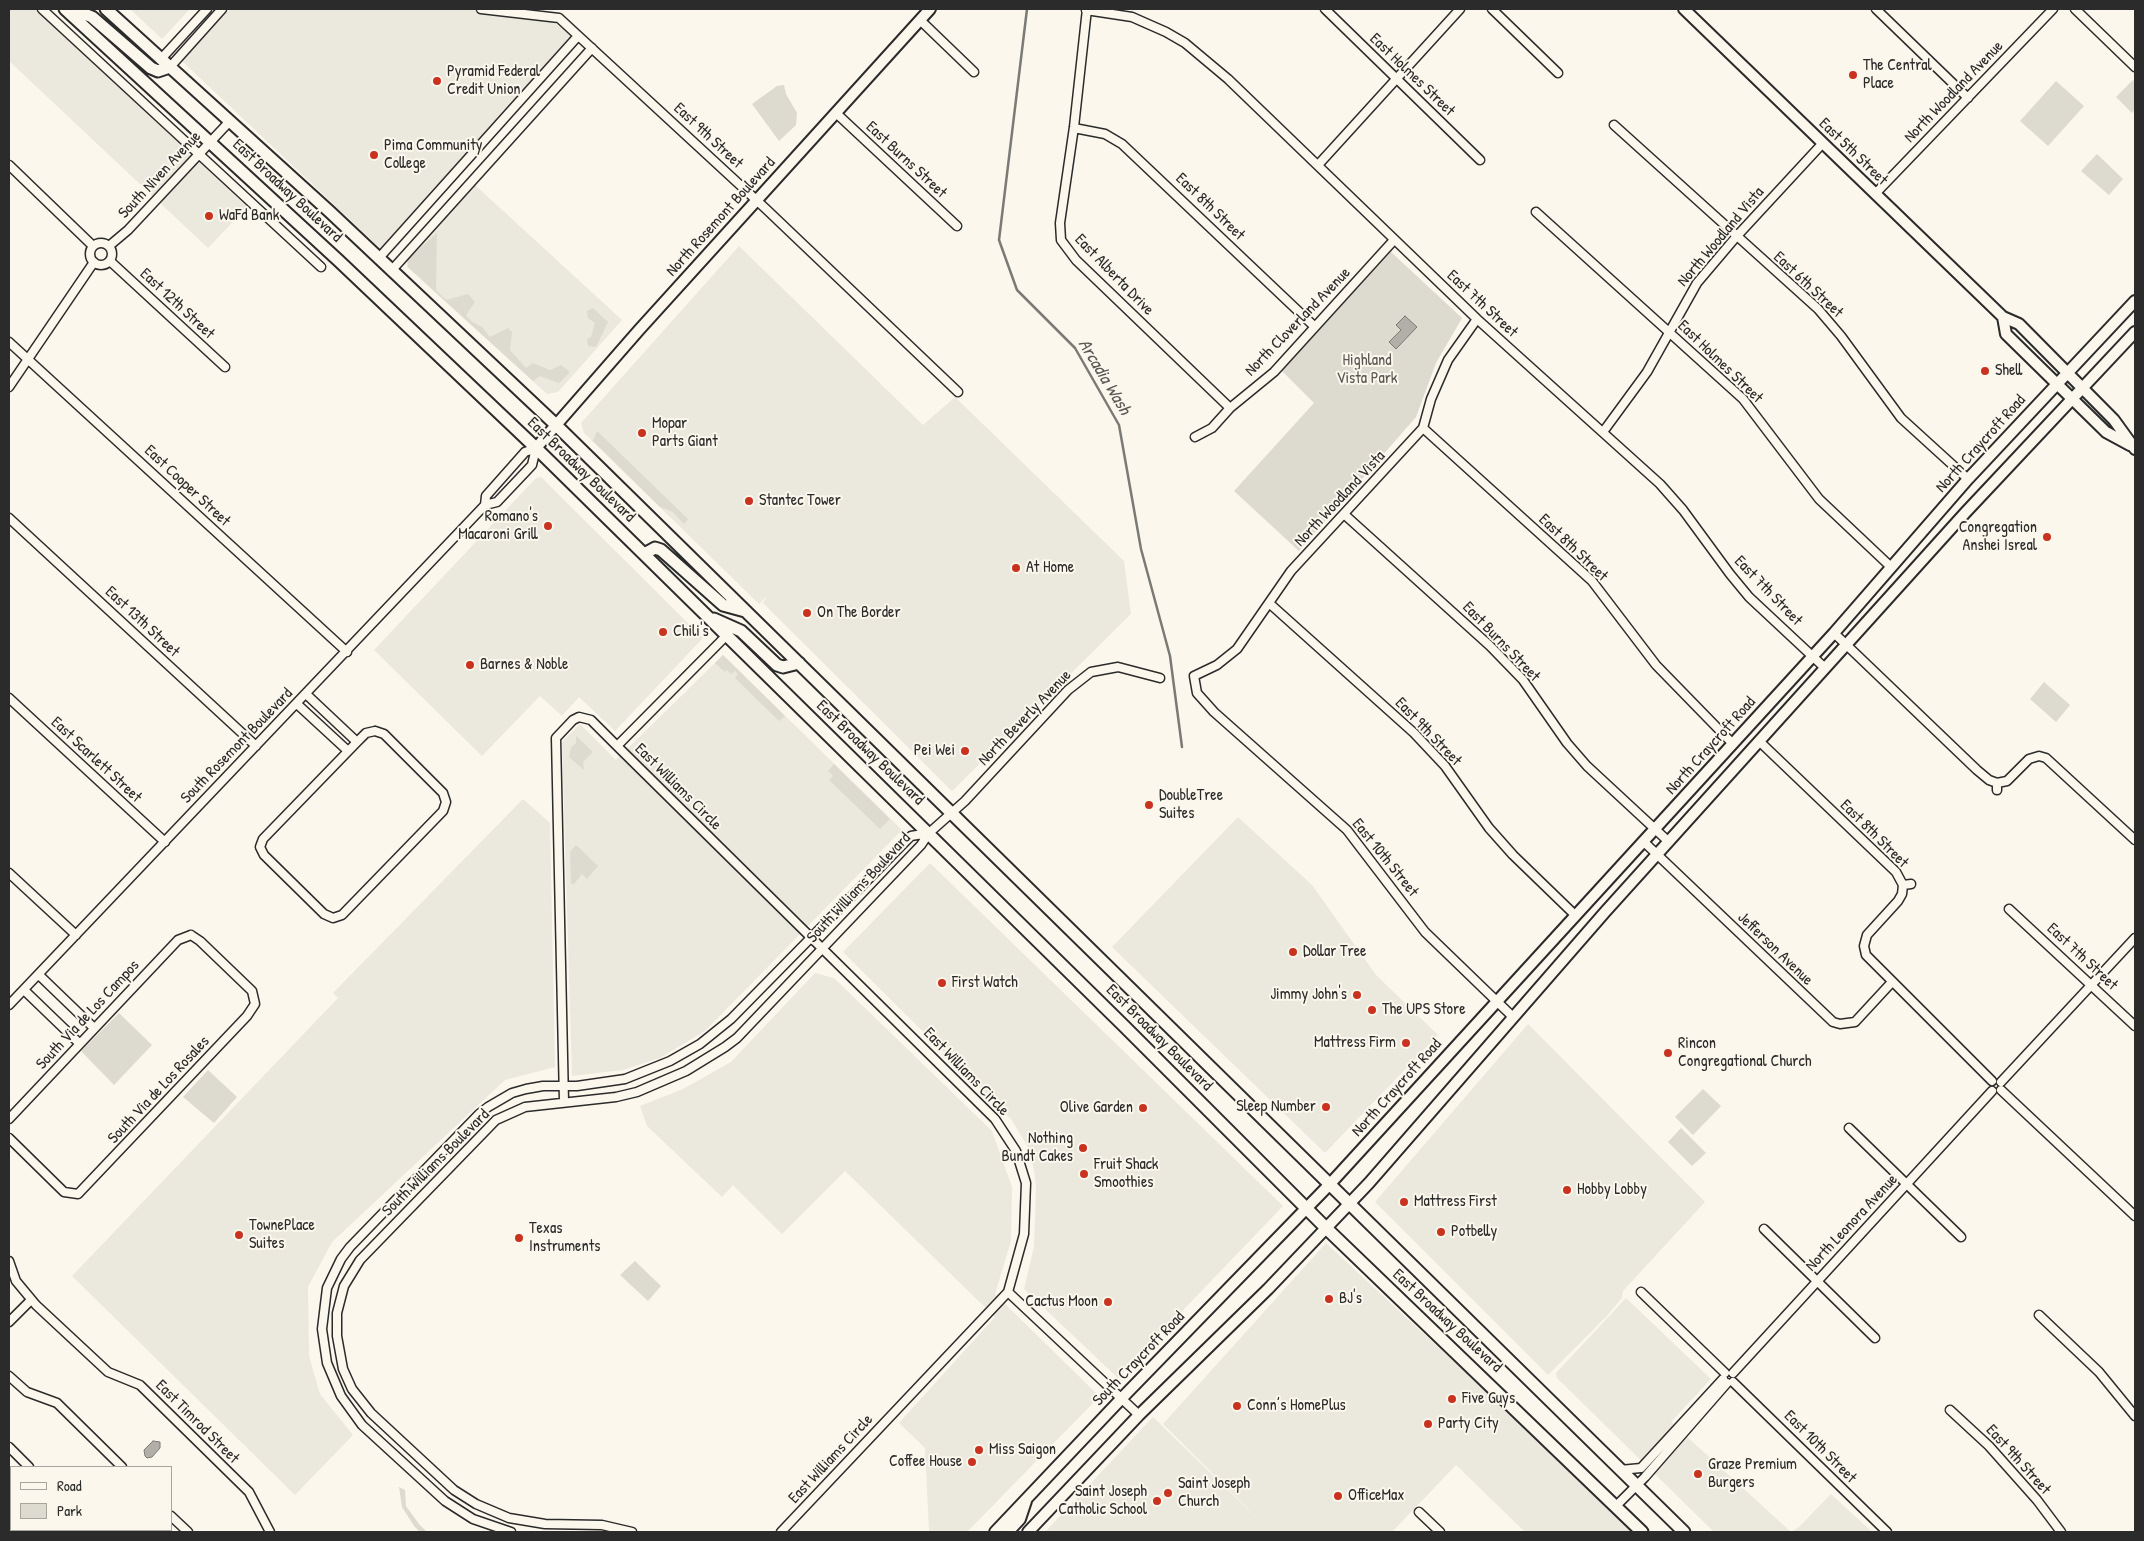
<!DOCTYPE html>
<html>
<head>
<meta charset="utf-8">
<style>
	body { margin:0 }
	#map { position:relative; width:2144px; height:1541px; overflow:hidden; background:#fbf7ec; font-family:"Patrick Hand",sans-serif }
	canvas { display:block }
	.frame { position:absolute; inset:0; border:10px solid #2b2b2b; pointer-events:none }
	.legend { position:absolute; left:10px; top:1466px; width:162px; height:65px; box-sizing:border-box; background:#fbf7ec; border:1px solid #a8a59f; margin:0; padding:6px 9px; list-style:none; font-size:15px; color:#2b2b2b }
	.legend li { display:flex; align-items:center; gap:10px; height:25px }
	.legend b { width:25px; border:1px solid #a8a59f }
</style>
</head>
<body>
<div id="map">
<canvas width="2144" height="1541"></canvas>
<div class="frame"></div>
<ul class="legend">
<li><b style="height:6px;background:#fbf7ec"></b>Road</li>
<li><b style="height:14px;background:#dddad0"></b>Park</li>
</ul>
</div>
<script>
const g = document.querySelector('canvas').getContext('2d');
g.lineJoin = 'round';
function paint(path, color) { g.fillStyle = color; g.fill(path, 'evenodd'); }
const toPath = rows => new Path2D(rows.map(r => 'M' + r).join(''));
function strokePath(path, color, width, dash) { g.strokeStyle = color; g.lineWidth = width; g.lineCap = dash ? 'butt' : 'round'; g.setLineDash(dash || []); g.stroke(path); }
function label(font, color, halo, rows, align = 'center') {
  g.font = font + ' "Patrick Hand",sans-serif'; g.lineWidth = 4; g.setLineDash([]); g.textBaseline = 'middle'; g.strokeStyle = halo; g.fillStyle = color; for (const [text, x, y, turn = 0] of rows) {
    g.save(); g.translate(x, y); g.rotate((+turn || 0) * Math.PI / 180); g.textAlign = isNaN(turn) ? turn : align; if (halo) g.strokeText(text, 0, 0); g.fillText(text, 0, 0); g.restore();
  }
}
paint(toPath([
	[9,9,35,9,247,207,208,248,9,61],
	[130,9,190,9,162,39],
	[230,9,474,9,482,15,555,23,574,37,382,250,182,61],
	[475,185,622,320,558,392,547,394,407,267,409,257],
	[739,246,923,425,955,397,1124,561,1131,614,952,791,763,603,767,596,759,604,584,433,581,423],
	[541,477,703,638,615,731,579,697,562,716,540,696,482,756,374,650,536,478],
	[723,655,902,830,705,1031,660,1058,623,1070,572,1076,562,742,580,724,616,760],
	[523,799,550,823,555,1067,505,1080,332,1242,308,1287,309,1356,320,1394,353,1435,295,1495,72,1276,338,998,333,993],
	[1238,817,1312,885,1376,975,1438,1035,1325,1153,1112,947],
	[930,863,1283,1206,1118,1378,1024,1289,1034,1247,1036,1187,1034,1170,1028,1147,1011,1119,843,952],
	[815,973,834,978,992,1131,1012,1187,1011,1241,995,1294,1097,1394,1096,1400,967,1532,929,1531,925,1448,899,1423,995,1317,845,1171,782,1234,733,1185,722,1197,647,1126,640,1106,683,1089,731,1062],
	[1528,1024,1705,1202,1623,1291,1622,1298,1606,1317,1548,1375,1375,1202],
	[1326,1243,1507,1411,1631,1532,1525,1532,1456,1465,1392,1532,1045,1532,1153,1417,1268,1529,1163,1424],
	[1626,1298,1711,1379,1671,1422,1791,1532,1799,1527,1831,1494,1872,1532,1714,1532,1557,1378,1556,1373]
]), '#ebe8de');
paint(toPath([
	[2133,80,2135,82,2135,109,2132,113,2116,97],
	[2056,81,2084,106,2048,146,2020,121],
	[784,85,786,94,797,113,796,125,779,141,752,104,777,86],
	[2097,154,2123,179,2109,195,2081,171],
	[437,233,436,290,446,300,468,294,475,302,466,315,471,321,482,327,490,337,508,328,512,332,510,350,526,368,533,363,550,370,561,365,570,372,559,383,540,376,533,381,408,267,407,260],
	[1391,252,1462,318,1436,363,1416,417,1299,551,1234,491,1314,403,1282,371],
	[593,308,608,322,596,347,588,346,587,339,591,337,595,323,588,318,587,311],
	[597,431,688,519,684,524,673,512,660,507,593,441],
	[723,655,785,716,779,721,735,678,738,674,735,671,731,674,727,670,725,672,715,663],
	[2044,682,2070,705,2056,722,2030,699],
	[576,736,593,752,583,762,584,770,569,757,571,747,576,743],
	[834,764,890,819,880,829,829,780,833,776,828,771],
	[576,845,598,866,587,879,582,874,574,884,571,884,570,852],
	[119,1013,152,1045,114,1085,81,1051],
	[208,1070,237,1097,214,1123,183,1097],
	[1703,1089,1721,1106,1693,1135,1675,1117],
	[1681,1128,1706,1153,1692,1166,1668,1142],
	[635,1261,661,1286,648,1301,620,1275],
	[399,1487,405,1490,406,1506,419,1524,426,1531,435,1532,420,1532,414,1526,402,1507]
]), '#dddad0');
const water = toPath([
	[1405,316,1417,327,1396,349,1389,342,1401,330,1396,325,1405,316],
	[153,1441,160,1442,160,1448,152,1457,147,1458,145,1456,144,1450,153,1441]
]);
paint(water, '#b1afa7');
strokePath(water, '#7b7a75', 1);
strokePath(toPath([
	[1027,9,999,240,1017,290,1075,348,1119,425,1141,549,1170,656,1182,747]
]), '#7b7a75', 2.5);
const street = toPath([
	[42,9,321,267],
	[481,9,559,18,766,209,958,392],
	[1087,9,1074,127,1060,223,1061,240,1076,260,1230,408],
	[1325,9,1480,160],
	[1492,9,1558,73],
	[1876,9,1968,98],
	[2075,9,2135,67],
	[1086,10,1132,17,1166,32,1185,43,1228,79,1477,319,1660,484,1683,510,1730,574,1749,597,1825,668],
	[920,20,974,72],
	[161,59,207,9],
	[170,67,222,9],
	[836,113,957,226],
	[1614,125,1818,309,1841,336,1901,418,1968,479],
	[1074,128,1105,134,1122,144,1315,327],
	[9,165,93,246],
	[1318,165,1460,9],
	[1875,194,2053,9],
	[1536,212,1743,399,1819,499,1891,567],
	'90 254a11 11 0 1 1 22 0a11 11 0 1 1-22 0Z',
	[109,246,128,230,230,121],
	[378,259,578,36],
	[110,261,225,367],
	[391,271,592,48],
	[1477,319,1448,360,1431,399,1423,428,1291,571,1237,649,1217,665,1194,676,1197,693,1214,712,1347,830,1425,932,1513,1017],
	[9,342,347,652],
	[9,387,94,262],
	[1423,428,1592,581,1656,665,1733,744],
	[1603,432,1647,372,1697,283,1736,237,1822,144],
	[1195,437,1212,428,1230,408,1274,372,1394,240],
	[1345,515,1490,646,1523,680,1567,743,1587,766,1669,842],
	[9,518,256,746],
	[1269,603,1414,733,1445,766,1489,828,1513,855,1575,915],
	[1834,633,1977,770,1989,780,1997,783],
	[306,694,357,742],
	[9,698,165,842],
	[297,704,348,751],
	[375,731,384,734,443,793,446,802,443,811,342,915,333,918,324,914,264,855,260,847,263,839,357,742,366,733,375,731],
	[1759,741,1896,872,1903,885],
	[617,746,727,635],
	[1997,790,1997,783,2007,781,2029,759,2039,756,2046,758,2135,840],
	[929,833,965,801,1068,690,1091,672,1118,667,1160,678],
	[1644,842,1833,1022,1840,1024,1855,1022,1892,982],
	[9,873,76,935],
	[1911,884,1903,885,1902,894,1898,901,1867,935,1864,946,1866,955,1992,1081],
	[2009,909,2135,1026],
	[39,975,94,1028],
	[24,990,79,1043],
	[9,1005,485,505,497,502,532,465,536,448,525,452,486,496,485,505],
	[2001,1082,2135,938],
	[2001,1090,2135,1216],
	[564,1102,556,738,573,720,579,717,591,720,617,746,995,1119,1016,1151,1026,1183,1024,1234,1008,1292,781,1532],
	[9,1119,178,940,191,935],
	[1849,1128,1961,1237],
	[9,1138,64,1192,78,1194,247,1016,255,1004,252,991,200,941,191,935],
	[1764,1229,1875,1338],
	[9,1261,16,1281,36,1305,108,1372,140,1385,249,1492,270,1532],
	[1008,1292,1139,1415],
	[1641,1292,1725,1373],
	[2039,1315,2099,1372,2135,1416],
	[9,1322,31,1300],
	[1733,1373,1992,1091],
	[9,1376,27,1392,57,1403,122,1467],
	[1733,1382,1887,1532],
	[1950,1410,1989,1446,2037,1500,2061,1532],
	[9,1447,29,1467],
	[1620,1470,1641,1468,1723,1379],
	[1616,1506,1645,1477,1727,1383],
	[1419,1512,1440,1532],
	[171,1516,188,1532],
	[93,1530,95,1532],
	[511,1532,473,1519,445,1501,362,1425,341,1396,327,1363,322,1329,327,1288,341,1259,350,1247,479,1114,488,1107,512,1093,526,1089,543,1086,577,1086,625,1079,670,1061,700,1044,731,1019,911,836,929,833,921,845,737,1038,725,1047,686,1071,637,1092,616,1097,525,1107,496,1120,360,1260,344,1286,337,1313,337,1336,343,1369,352,1389,371,1413,454,1490,476,1504,509,1518,545,1524,602,1525,632,1532]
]);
const secondary = toPath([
	[1684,9,2003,317,2019,324,2114,420,2135,449],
	[2003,317,2006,334,2106,432,2130,445],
	[536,448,639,330,930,9],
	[995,1532,1122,1398,1330,1184,1834,633,1968,479,2135,301],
	[1008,1532,1020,1519,1026,1501],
	[1028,1532,1139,1415,1268,1289,1369,1183,1605,912,1965,513,2135,332]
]);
const primary = toPath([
	[65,9,339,261,536,448,1124,1026,1326,1228,1642,1532],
	[72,9,92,17,151,68,158,71,170,67],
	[106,9,330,212,555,424,1684,1532],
	[644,554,655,548,661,550,723,605,745,611],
	[714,619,741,631,777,665,783,667,799,663]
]);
strokePath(street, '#2b2b2b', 11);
strokePath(secondary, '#2b2b2b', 14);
strokePath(primary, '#2b2b2b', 15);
strokePath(street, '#fbf7ec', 8);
strokePath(secondary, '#fbf7ec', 10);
strokePath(primary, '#fbf7ec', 11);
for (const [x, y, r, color] of [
	[1853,75,5,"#c8321e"],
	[437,81,5,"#c8321e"],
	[374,155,5,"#c8321e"],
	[209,216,5,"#c8321e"],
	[1985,371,5,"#c8321e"],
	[642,433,5,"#c8321e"],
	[749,501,5,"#c8321e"],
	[548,526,5,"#c8321e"],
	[2047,537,5,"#c8321e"],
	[1016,568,5,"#c8321e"],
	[807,613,5,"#c8321e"],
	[663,632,5,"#c8321e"],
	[470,665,5,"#c8321e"],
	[965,751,5,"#c8321e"],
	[1149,805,5,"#c8321e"],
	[1293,952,5,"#c8321e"],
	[942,983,5,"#c8321e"],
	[1357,995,5,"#c8321e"],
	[1372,1010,5,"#c8321e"],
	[1406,1043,5,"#c8321e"],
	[1668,1053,5,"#c8321e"],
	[1326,1107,5,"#c8321e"],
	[1143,1108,5,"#c8321e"],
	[1083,1148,5,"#c8321e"],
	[1084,1174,5,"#c8321e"],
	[1567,1190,5,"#c8321e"],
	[1404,1202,5,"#c8321e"],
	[1441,1232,5,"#c8321e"],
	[239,1235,5,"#c8321e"],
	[519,1238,5,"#c8321e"],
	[1329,1299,5,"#c8321e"],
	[1108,1302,5,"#c8321e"],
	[1452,1399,5,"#c8321e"],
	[1237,1406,5,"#c8321e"],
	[1428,1424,5,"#c8321e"],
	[979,1450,5,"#c8321e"],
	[972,1462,5,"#c8321e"],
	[1698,1474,5,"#c8321e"],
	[1168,1493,5,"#c8321e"],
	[1338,1496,5,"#c8321e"],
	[1157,1501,5,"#c8321e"]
]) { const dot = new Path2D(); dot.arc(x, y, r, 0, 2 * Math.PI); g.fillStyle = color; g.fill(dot); strokePath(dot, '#fbf7ec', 2); }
label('16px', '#2b2b2b', '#fbf7ec', [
	["The Central",1863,66],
	["Place",1863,84],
	["Pyramid Federal",447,72],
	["Credit Union",447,90],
	["Pima Community",384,146],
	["College",384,164],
	["WaFd Bank",219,216],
	["Shell",1995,371],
	["Mopar",652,424],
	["Parts Giant",652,442],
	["Stantec Tower",759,501],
	["Romano's",538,517,"right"],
	["Macaroni Grill",538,535,"right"],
	["Congregation",2037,528,"right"],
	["Anshei Isreal",2037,546,"right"],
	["At Home",1026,568],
	["On The Border",817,613],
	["Chili's",673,632],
	["Barnes & Noble",480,665],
	["Pei Wei",955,751,"right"],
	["DoubleTree",1159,796],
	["Suites",1159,814],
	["Dollar Tree",1303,952],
	["First Watch",952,983],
	["Jimmy John's",1347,995,"right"],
	["The UPS Store",1382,1010],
	["Mattress Firm",1396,1043,"right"],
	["Rincon",1678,1044],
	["Congregational Church",1678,1062],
	["Sleep Number",1316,1107,"right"],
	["Olive Garden",1133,1108,"right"],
	["Nothing",1073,1139,"right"],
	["Bundt Cakes",1073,1157,"right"],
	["Fruit Shack",1094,1165],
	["Smoothies",1094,1183],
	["Hobby Lobby",1577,1190],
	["Mattress First",1414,1202],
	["TownePlace",249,1226],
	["Suites",249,1244],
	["Texas",529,1229],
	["Instruments",529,1247],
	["Potbelly",1451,1232],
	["BJ's",1339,1299],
	["Cactus Moon",1098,1302,"right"],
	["Five Guys",1462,1399],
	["Conn’s HomePlus",1247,1406],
	["Party City",1438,1424],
	["Miss Saigon",989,1450],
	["Coffee House",962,1462,"right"],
	["Graze Premium",1708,1465],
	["Burgers",1708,1483],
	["Saint Joseph",1178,1484],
	["Church",1178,1502],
	["Saint Joseph",1147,1492,"right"],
	["Catholic School",1147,1510,"right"],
	["OfficeMax",1348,1496]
], 'left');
label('16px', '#2b2b2b', '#fbf7ec', [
	["East Holmes Street",1412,75,44],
	["North Woodland Avenue",1954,92,-46],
	["East 9th Street",708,136,43],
	["East 5th Street",1853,152,44],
	["East Burns Street",906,160,43],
	["South Niven Avenue",160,175,-47],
	["East Broadway Boulevard",287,191,43],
	["East 8th Street",1210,207,44],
	["North Rosemont Boulevard",721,217,-48],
	["North Woodland Vista",1721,237,-50],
	["East Alberta Drive",1114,275,46],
	["East 6th Street",1808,285,43],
	["East 12th Street",177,304,43],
	["East 7th Street",1482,304,43],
	["North Cloverland Avenue",1298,322,-46],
	["East Holmes Street",1720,362,44],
	["North Craycroft Road",1981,444,-48],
	["East Broadway Boulevard",581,470,44],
	["East Cooper Street",187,486,43],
	["North Woodland Vista",1340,499,-47],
	["East 8th Street",1573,548,44],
	["East 7th Street",1768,591,46],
	["East 13th Street",142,622,43],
	["East Burns Street",1501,642,46],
	["North Beverly Avenue",1025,718,-46],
	["East 9th Street",1428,732,46],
	["South Rosemont Boulevard",237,746,-46],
	["North Craycroft Road",1711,746,-48],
	["East Broadway Boulevard",870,753,44],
	["East Scarlett Street",96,760,43],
	["East Williams Circle",678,787,45],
	["East 8th Street",1874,834,45],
	["East 10th Street",1385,858,51],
	["South Williams Boulevard",859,888,-47],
	["Jefferson Avenue",1775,949,44],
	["East 7th Street",2082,957,43],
	["South Via de Los Campos",88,1015,-47],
	["East Broadway Boulevard",1159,1038,45],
	["East Williams Circle",966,1072,46],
	["North Craycroft Road",1397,1088,-48],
	["South Via de Los Rosales",159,1090,-47],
	["South Williams Boulevard",436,1163,-45],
	["North Leonora Avenue",1852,1223,-47],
	["East Broadway Boulevard",1447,1321,43],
	["South Craycroft Road",1139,1359,-46],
	["East Timrod Street",197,1422,45],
	["East 10th Street",1820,1447,45],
	["East Williams Circle",831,1459,-47],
	["East 9th Street",2018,1460,48]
]);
label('16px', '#585754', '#fbf7ec', [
	["Highland",1367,361],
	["Vista Park",1367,379]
]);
label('italic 18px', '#5a5956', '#fbf7ec', [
	["Arcadia Wash",1104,377,59]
]);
</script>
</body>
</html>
